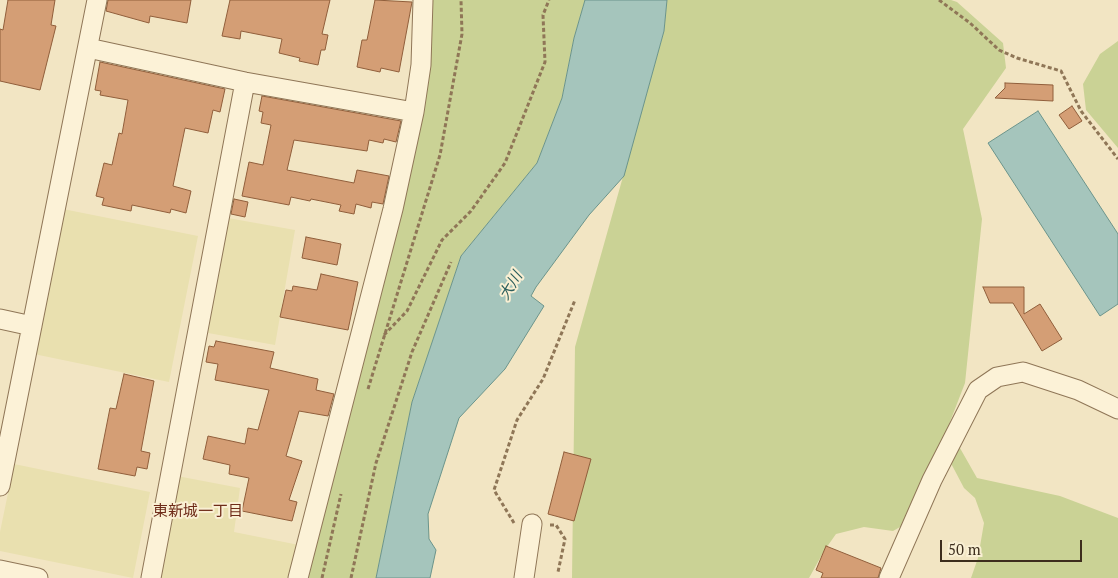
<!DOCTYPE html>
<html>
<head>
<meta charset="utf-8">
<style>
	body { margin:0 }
	#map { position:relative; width:1118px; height:578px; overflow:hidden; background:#f2e5c3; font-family:"PT Serif",serif }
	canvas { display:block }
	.scale { position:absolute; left:940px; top:540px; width:142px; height:22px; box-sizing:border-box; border:2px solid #3d2d1d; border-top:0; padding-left:6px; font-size:15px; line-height:18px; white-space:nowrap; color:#3d2d1d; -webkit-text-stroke:4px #f9efd3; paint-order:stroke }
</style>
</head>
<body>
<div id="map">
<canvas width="1118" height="578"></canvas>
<div class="scale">50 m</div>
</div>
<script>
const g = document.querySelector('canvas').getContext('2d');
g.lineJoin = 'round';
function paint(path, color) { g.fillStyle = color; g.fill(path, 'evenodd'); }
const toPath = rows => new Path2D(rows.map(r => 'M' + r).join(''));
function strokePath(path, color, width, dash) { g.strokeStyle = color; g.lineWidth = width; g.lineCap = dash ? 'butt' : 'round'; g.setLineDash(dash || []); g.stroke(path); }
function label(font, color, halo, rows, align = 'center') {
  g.font = font + ' "PT Serif","Noto Sans JP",serif'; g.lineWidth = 4; g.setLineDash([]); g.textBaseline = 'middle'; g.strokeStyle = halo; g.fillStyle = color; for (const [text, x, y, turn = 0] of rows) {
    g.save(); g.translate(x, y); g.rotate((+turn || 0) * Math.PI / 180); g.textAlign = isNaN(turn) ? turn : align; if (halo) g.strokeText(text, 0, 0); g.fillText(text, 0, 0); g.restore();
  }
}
paint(toPath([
	[63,209,198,236,169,382,34,354],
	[228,218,295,230,275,345,208,333],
	[14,464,150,492,133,578,0,551,0,532],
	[177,476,240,488,234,532,299,545,290,578,160,578]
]), '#e9e0af');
paint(toPath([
	[430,0,585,0,574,38,562,98,537,163,461,256,412,402,376,578,306,578],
	[667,0,951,0,957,2,1003,43,1006,68,963,129,982,219,965,383,948,427,977,478,1060,496,1118,518,1118,578,971,578,978,558,984,523,975,498,964,488,945,452,907,523,893,531,864,527,836,534,824,551,809,578,572,578,575,347,664,31],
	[1118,41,1118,148,1086,110,1083,84,1100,54]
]), '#cad295');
const water = toPath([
	[585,0,667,0,664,31,624,176,589,215,536,287,531,296,544,306,505,369,459,418,428,514,429,539,436,550,430,578,376,578,412,402,461,256,537,163,562,98,574,38,585,0],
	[1038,111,1118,234,1118,304,1100,316,988,143,1038,111]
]);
paint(water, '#a5c5bc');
strokePath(water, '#6b948b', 1);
const building = toPath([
	[8,0,55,0,51,25,56,26,40,90,0,81,0,29,3,30,8,0],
	[108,0,191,0,187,23,150,16,149,23,106,11,108,0],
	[230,0,330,0,322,34,328,35,325,50,321,50,318,65,299,61,300,58,279,53,282,39,241,31,240,39,222,36,230,0],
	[375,0,412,2,399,72,381,68,380,72,357,67,362,40,367,40,375,0],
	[100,62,225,89,220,112,213,110,208,133,185,128,173,186,191,191,186,213,171,209,170,213,132,205,131,211,102,205,104,198,96,196,104,163,112,165,119,133,122,134,128,100,100,95,101,91,95,90,100,62],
	[1005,83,1053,85,1053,101,995,98,1005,88,1005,83],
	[262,96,401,121,396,142,384,139,383,143,369,140,367,151,294,140,287,170,354,183,357,170,389,176,383,204,372,202,371,208,356,204,354,214,339,211,341,205,311,199,310,201,291,197,289,205,242,196,249,162,263,165,271,125,261,123,263,112,259,111,262,96],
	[1072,106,1082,121,1069,129,1059,115,1072,106],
	[234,199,248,202,245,217,231,214,234,199],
	[306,237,341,244,337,265,302,258,306,237],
	[321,274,358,282,348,330,280,317,286,290,292,291,293,286,317,290,321,274],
	[983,287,1024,287,1024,314,1040,304,1062,339,1042,351,1013,303,990,303,983,287],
	[216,341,274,352,270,368,318,379,316,390,334,394,328,416,299,411,286,456,302,461,289,500,297,502,292,521,242,511,249,478,229,474,230,465,203,459,208,436,245,444,248,428,258,430,269,390,215,380,218,364,206,362,209,346,214,347,216,341],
	[124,374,154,381,141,451,150,453,147,469,137,467,135,476,98,469,110,408,116,409,124,374],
	[564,452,591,459,574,521,548,514,564,452],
	[826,546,881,568,878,578,821,578,823,573,816,570,826,546]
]);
paint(building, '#d49e75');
strokePath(building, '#905e3b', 1);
const minor = toPath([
	[88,48,245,82,414,112],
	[0,319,32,326],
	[0,486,97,0],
	[0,570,38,578],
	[151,578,245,82],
	[298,578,393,209,414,112,421,65,423,0],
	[524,578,532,524],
	[889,578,932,480,978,390,997,377,1023,372,1078,390,1118,409]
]);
strokePath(minor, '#8f7657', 21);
strokePath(toPath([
	[939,0,970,23,999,50,1017,58,1061,71,1081,111,1118,159],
	[384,335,407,311,442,240,471,211,505,163,545,62,543,15,549,0],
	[368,389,440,155,462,34,461,0],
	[514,523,494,490,517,420,543,379,575,300],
	[550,525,556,525,565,539,558,572],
	[322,578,341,494],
	[351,578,376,463,412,352,451,262]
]), '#8f7657', 3, [4, 2.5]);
strokePath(minor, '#fcf2d7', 19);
label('italic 15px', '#2b5e5c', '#f9efd3', [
	["大川",511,286,-59]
]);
label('15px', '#6e2b18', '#f9efd3', [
	["東新城一丁目",198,512]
]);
</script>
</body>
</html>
